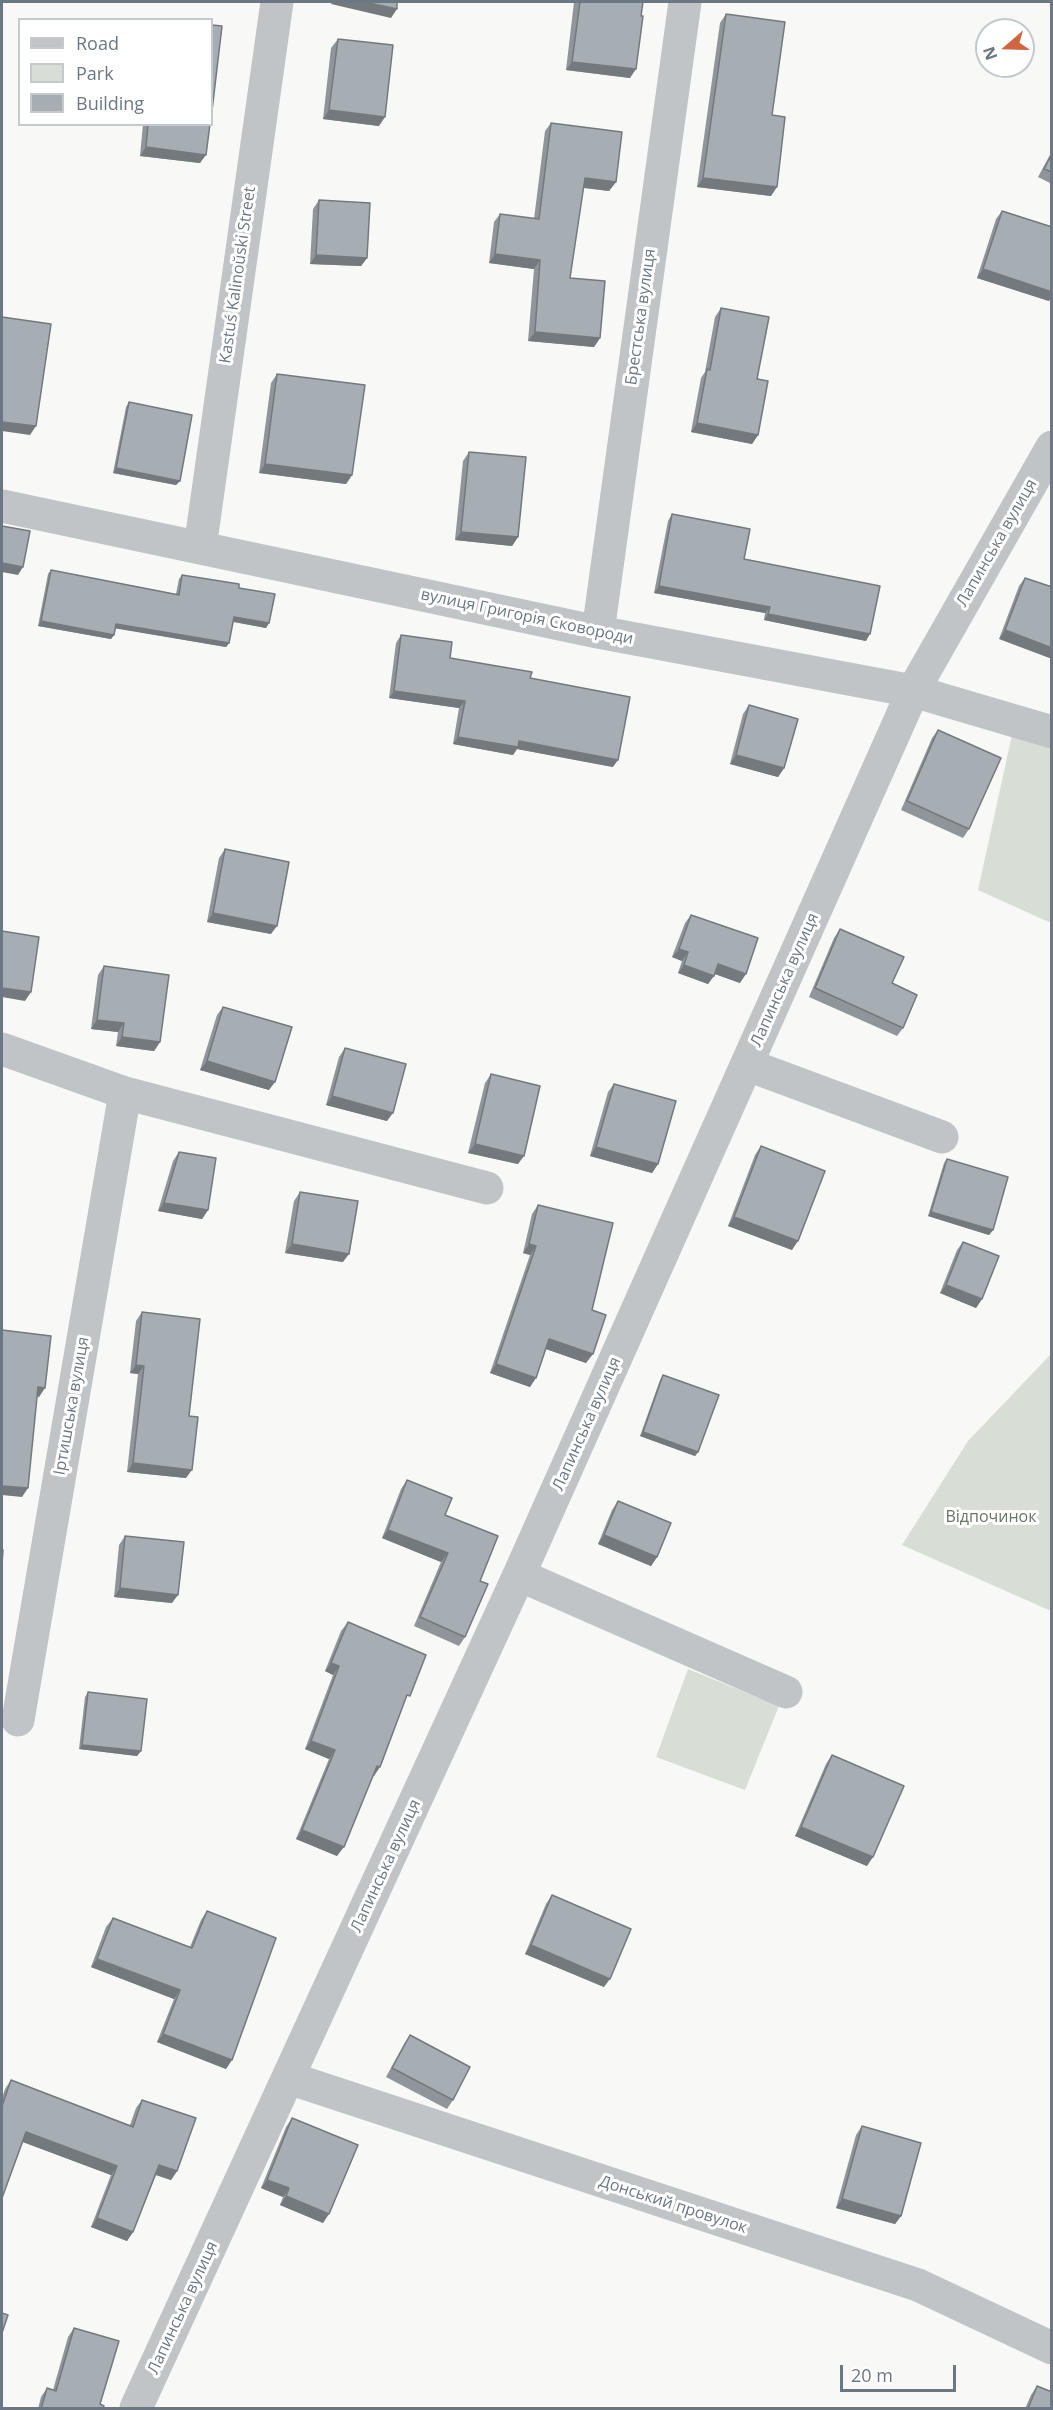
<!DOCTYPE html>
<html>
<head>
<meta charset="utf-8">
<style>
	body { margin:0 }
	#map { position:relative; width:1053px; height:2410px; overflow:hidden; background:#f8f8f6; font-family:"Open Sans",sans-serif }
	canvas { display:block }
	.frame { position:absolute; inset:0; border:3px solid #6b7884; pointer-events:none }
	.legend { position:absolute; left:18px; top:18px; width:195px; height:108px; box-sizing:border-box; background:#fff; border:2px solid #c4c9ce; margin:0; padding:8px 10px; list-style:none; font-size:18px; color:#6b7884 }
	.legend li { display:flex; align-items:center; gap:12px; height:30px }
	.legend b { width:30px; border:2px solid #c4c9ce }
	.north { position:absolute; left:975px; top:18px; width:60px; height:60px; box-sizing:border-box; background:#fff; border:2px solid #c4c9ce; border-radius:50%; rotate:250deg; font-size:16px; font-weight:700; line-height:24px; text-align:center; color:#6b7884 }
	.north::after { content:''; display:block; margin:auto; width:21px; height:27px; background:#cf6640; clip-path:polygon(50% 0,100% 100%,50% 72%,0 100%) }
	.scale { position:absolute; left:840px; top:2365px; width:116px; height:27px; box-sizing:border-box; border:3px solid #6b7884; border-top:0; padding-left:8px; font-size:18px; line-height:21px; white-space:nowrap; color:#6b7884; -webkit-text-stroke:4px #fff; paint-order:stroke }
</style>
</head>
<body>
<div id="map">
<canvas width="1053" height="2410"></canvas>
<div class="frame"></div>
<ul class="legend">
<li><b style="height:8px;background:#c0c4c7"></b>Road</li>
<li><b style="height:16px;background:#d8ddd6"></b>Park</li>
<li><b style="height:16px;background:#a6adb3"></b>Building</li>
</ul>
<div class="north">N</div>
<div class="scale">20 m</div>
</div>
<script>
const g = document.querySelector('canvas').getContext('2d');
g.lineJoin = 'round';
function paint(path, color) { g.fillStyle = color; g.fill(path, 'evenodd'); }
const toPath = rows => new Path2D(rows.map(r => 'M' + r).join(''));
function strokePath(path, color, width, dash) { g.strokeStyle = color; g.lineWidth = width; g.lineCap = dash ? 'butt' : 'round'; g.setLineDash(dash || []); g.stroke(path); }
function label(font, color, halo, rows, align = 'center') {
  g.font = font + ' "Open Sans",sans-serif'; g.lineWidth = 6; g.setLineDash([]); g.textBaseline = 'middle'; g.strokeStyle = halo; g.fillStyle = color; for (const [text, x, y, turn = 0] of rows) {
    g.save(); g.translate(x, y); g.rotate((+turn || 0) * Math.PI / 180); g.textAlign = isNaN(turn) ? turn : align; if (halo) g.strokeText(text, 0, 0); g.fillText(text, 0, 0); g.restore();
  }
}
paint(toPath([
	[1012,735,1051,747,1051,923,978,890],
	[1051,1354,1051,1611,902,1545,968,1441],
	[688,1669,779,1706,745,1790,656,1757]
]), '#d8ddd6');
strokePath(toPath([
	[2,506,598,632,913,691,1052,732],
	[200,548,277,2],
	[598,632,685,2],
	[2,1049,125,1093,487,1188],
	[748,1065,942,1137],
	[519,1575,786,1692],
	[18,1720,125,1093],
	[289,2078,918,2285,1052,2348],
	[136,2408,519,1575,913,691,1052,447]
]), '#c0c4c7', 33);
paint(toPath([
	[574,2,643,2,630,78,566,70],
	[726,14,772,115,771,196,697,187,720,23],
	[338,39,379,126,323,119,331,48],
	[551,123,616,182,609,191,583,188,570,278,600,338,594,347,528,341,534,269,489,263,494,222,500,214,534,219,545,131],
	[143,124,210,124,200,163,140,156],
	[1052,151,1052,184,1038,177],
	[319,200,367,258,361,266,310,264,313,209],
	[1002,211,1049,301,977,278,996,219],
	[721,308,757,379,758,435,752,444,691,432,701,378,705,372,715,317],
	[277,374,352,475,346,484,259,473,271,383],
	[129,402,180,481,176,485,113,473,126,407],
	[469,452,518,537,512,546,455,540,463,461],
	[672,514,744,559,866,641,764,620,765,613,654,593,668,521],
	[51,570,176,594,179,579,182,575,239,588,269,623,266,628,233,622,229,643,226,647,116,628,114,635,111,639,38,626,48,574],
	[1025,578,1052,587,999,639,1019,586],
	[401,635,450,658,530,678,613,767,517,749,513,755,453,744,459,708,389,698,396,643],
	[749,705,784,768,778,777,730,764,743,714],
	[938,730,969,829,963,838,901,810,932,738],
	[225,849,271,934,207,922,219,858],
	[691,915,740,983,715,974,708,984,678,973,682,961,672,957,685,923],
	[840,929,892,983,903,1028,897,1036,809,997,834,938],
	[104,966,160,1042,154,1051,116,1046,118,1032,91,1029,98,975],
	[223,1007,269,1090,200,1070,217,1015],
	[345,1048,387,1121,326,1105,339,1057],
	[491,1074,518,1164,468,1153,485,1083],
	[614,1084,658,1164,652,1173,590,1156,608,1092],
	[761,1146,792,1250,728,1226,755,1155],
	[179,1152,208,1210,202,1219,158,1211,173,1161],
	[947,1159,993,1230,989,1235,928,1216,944,1163],
	[300,1192,343,1262,285,1253,294,1201],
	[538,1205,592,1310,586,1363,546,1349,530,1387,490,1373,530,1255,523,1253,532,1214],
	[963,1242,982,1299,976,1308,940,1293,957,1250],
	[142,1312,189,1416,186,1478,127,1472,138,1374,130,1373,136,1321],
	[663,1375,698,1452,695,1456,640,1436,660,1380],
	[407,1480,445,1515,465,1637,459,1646,414,1626,441,1562,382,1538,401,1489],
	[618,1501,657,1557,651,1566,598,1544,612,1510],
	[125,1536,172,1603,114,1597,119,1545],
	[348,1622,403,1704,374,1776,373,1776,337,1856,296,1839,329,1759,305,1749,333,1675,325,1671,341,1631],
	[88,1692,141,1751,137,1756,79,1749,85,1697],
	[832,1755,867,1866,795,1836,826,1764],
	[552,1895,604,1987,525,1954,546,1904],
	[207,1911,226,2069,157,2042,174,1999,91,1967,106,1927,113,1918,190,1947,201,1920],
	[410,2035,453,2100,447,2109,386,2077,404,2044],
	[11,2080,130,2125,136,2108,142,2100,177,2171,171,2180,156,2175,133,2232,127,2241,91,2227,111,2175,23,2142,2,2198,2,2098,5,2089],
	[292,2118,323,2223,280,2205,283,2197,261,2188,286,2127],
	[862,2126,901,2216,895,2224,836,2208,856,2135],
	[74,2328,100,2404,103,2409,38,2409,41,2397,47,2388,53,2390,68,2337],
	[1037,2386,1052,2409,1025,2409,1031,2395]
]), '#8f959a');
paint(toPath([
	[332,2,364,2,397,9,391,18,331,4],
	[572,62,636,69,630,78,566,70],
	[329,110,385,117,379,126,323,119],
	[146,147,206,155,200,163,140,156],
	[585,178,616,182,609,191,579,187],
	[703,178,777,187,771,196,697,187],
	[495,254,540,260,534,269,489,263],
	[316,255,367,258,361,266,310,264],
	[983,269,1052,292,1052,297,1049,301,977,278],
	[535,332,600,338,594,347,528,341],
	[2,422,36,426,30,435,2,431],
	[697,423,758,435,752,444,691,432],
	[265,464,352,475,346,484,259,473],
	[116,468,180,481,176,485,113,473],
	[461,532,518,537,512,546,455,540],
	[2,563,23,567,18,575,2,572],
	[659,586,770,607,765,613,654,593],
	[768,614,870,634,866,641,764,620],
	[234,617,269,623,266,628,230,621],
	[41,621,114,635,111,639,38,626],
	[116,624,229,643,226,647,113,628],
	[1005,630,1052,648,1052,659,999,639],
	[394,691,465,701,459,708,389,698],
	[458,737,519,741,618,760,613,767,517,749,513,755,453,744],
	[736,755,784,768,778,777,730,764],
	[213,913,277,926,271,934,207,922],
	[679,949,688,952,682,961,672,957],
	[718,964,746,974,740,983,712,973],
	[684,965,714,976,708,984,678,973],
	[2,988,31,992,25,1001,2,997],
	[97,1020,124,1023,118,1032,91,1029],
	[122,1037,160,1042,154,1051,116,1046],
	[207,1061,275,1082,269,1090,200,1070],
	[332,1096,393,1113,387,1121,326,1105],
	[475,1144,524,1156,518,1164,468,1153],
	[596,1147,658,1164,652,1173,590,1156],
	[164,1203,208,1210,202,1219,158,1211],
	[931,1212,993,1230,989,1235,928,1216],
	[734,1217,798,1241,792,1250,728,1226],
	[292,1244,349,1254,343,1262,285,1253],
	[529,1244,536,1246,530,1255,523,1253],
	[946,1285,982,1299,976,1308,940,1293],
	[549,1339,593,1354,586,1363,543,1348],
	[496,1364,536,1378,530,1387,490,1373],
	[136,1365,144,1366,138,1374,130,1373],
	[38,1387,45,1388,39,1397,32,1396],
	[643,1432,698,1452,695,1456,640,1436],
	[133,1463,192,1470,186,1478,127,1472],
	[2,1486,28,1488,22,1497,2,1495],
	[388,1530,448,1553,441,1562,382,1538],
	[604,1535,657,1557,651,1566,598,1544],
	[120,1588,178,1595,172,1603,114,1597],
	[331,1663,339,1666,333,1675,325,1671],
	[311,1741,335,1750,329,1759,305,1749],
	[82,1745,141,1751,137,1756,79,1749],
	[377,1766,380,1767,374,1776,370,1775],
	[801,1827,873,1857,867,1866,795,1836],
	[302,1830,344,1847,337,1856,296,1839],
	[531,1945,610,1979,604,1987,525,1954],
	[97,1959,180,1990,174,1999,91,1967],
	[163,2034,232,2060,226,2069,157,2042],
	[26,2132,117,2166,111,2175,20,2141],
	[159,2165,177,2171,171,2180,153,2174],
	[267,2180,289,2188,283,2197,261,2188],
	[286,2196,329,2214,323,2223,280,2205],
	[842,2199,901,2216,895,2224,836,2208],
	[97,2218,133,2232,127,2241,91,2227]
]), '#74797d');
const building = toPath([
	[364,2,397,2,397,9,364,2],
	[580,2,643,2,641,16,643,16,636,69,572,62,580,2],
	[726,14,785,22,772,115,785,117,777,187,703,178,726,14],
	[212,25,222,26,212,111,212,25],
	[338,39,393,45,385,117,329,110,338,39],
	[551,123,622,132,616,182,585,178,570,278,605,281,600,338,535,332,540,260,495,254,500,214,539,219,551,123],
	[148,124,210,124,206,155,146,147,148,124],
	[1052,154,1052,172,1044,169,1052,154],
	[319,200,370,203,367,258,316,255,319,200],
	[1002,211,1052,227,1052,292,983,269,1002,211],
	[721,308,769,317,757,379,768,381,758,435,697,423,707,369,710,370,721,308],
	[2,317,51,324,36,426,2,422,2,317],
	[277,374,365,385,352,475,265,464,277,374],
	[129,402,192,415,180,481,116,468,129,402],
	[469,452,526,457,518,537,461,532,469,452],
	[672,514,750,529,744,559,880,586,870,634,768,614,770,607,659,586,672,514],
	[2,526,30,531,23,567,2,563,2,526],
	[51,570,179,595,182,575,239,584,239,588,275,594,269,623,234,617,229,643,116,624,114,635,41,621,51,570],
	[1025,578,1052,587,1052,648,1005,630,1025,578],
	[401,635,452,642,450,658,532,672,530,678,630,697,618,760,519,741,518,747,458,737,465,701,394,691,401,635],
	[749,705,798,719,784,768,736,755,749,705],
	[938,730,1001,758,969,829,907,801,938,730],
	[225,849,289,862,277,926,213,913,225,849],
	[691,915,758,938,746,974,718,964,714,976,684,965,688,952,679,949,691,915],
	[840,929,904,957,892,983,917,995,903,1028,815,988,840,929],
	[2,931,39,937,31,992,2,988,2,931],
	[104,966,169,975,160,1042,122,1037,124,1023,97,1020,104,966],
	[223,1007,292,1027,275,1082,207,1061,223,1007],
	[345,1048,406,1064,393,1113,332,1096,345,1048],
	[491,1074,540,1086,524,1156,475,1144,491,1074],
	[614,1084,676,1101,658,1164,596,1147,614,1084],
	[761,1146,825,1171,798,1241,734,1217,761,1146],
	[179,1152,216,1158,208,1210,164,1203,179,1152],
	[947,1159,1008,1177,993,1230,931,1212,947,1159],
	[300,1192,358,1201,349,1254,292,1244,300,1192],
	[538,1205,613,1223,592,1310,606,1315,593,1354,549,1339,536,1378,496,1364,536,1246,529,1244,538,1205],
	[963,1242,999,1256,982,1299,946,1285,963,1242],
	[142,1312,200,1319,189,1416,198,1417,192,1470,133,1463,144,1366,136,1365,142,1312],
	[2,1330,51,1336,45,1388,38,1387,28,1488,2,1486,2,1330],
	[663,1375,719,1395,698,1452,643,1432,663,1375],
	[407,1480,452,1498,445,1515,498,1536,480,1581,488,1584,465,1637,420,1617,448,1553,388,1530,407,1480],
	[618,1501,671,1523,657,1557,604,1535,618,1501],
	[125,1536,184,1542,178,1595,120,1588,125,1536],
	[2,1550,3,1550,2,1565,2,1550],
	[348,1622,426,1655,410,1696,407,1695,380,1767,377,1766,344,1847,302,1830,335,1750,311,1741,339,1666,331,1663,348,1622],
	[88,1692,147,1699,141,1751,82,1745,88,1692],
	[832,1755,904,1786,873,1857,801,1827,832,1755],
	[552,1895,631,1929,610,1979,531,1945,552,1895],
	[207,1911,276,1938,232,2060,163,2034,180,1990,97,1959,113,1918,192,1948,207,1911],
	[410,2035,470,2067,453,2100,392,2068,410,2035],
	[11,2080,133,2127,142,2100,196,2118,177,2171,159,2165,133,2232,97,2218,117,2166,26,2132,2,2198,2,2106,11,2080],
	[292,2118,358,2145,329,2214,286,2196,289,2188,267,2180,292,2118],
	[862,2126,921,2143,901,2216,842,2199,862,2126],
	[2,2313,8,2315,2,2333,2,2313],
	[74,2328,119,2341,100,2404,104,2406,103,2409,41,2409,47,2388,56,2391,74,2328],
	[1037,2386,1052,2392,1052,2409,1028,2409,1037,2386]
]);
paint(building, '#a6adb3');
strokePath(building, '#74797d', 1.5);
label('16px', '#6b7884', '#fff', [
	["Kastuś Kalinoŭski Street",238,275,-82],
	["Брестська вулиця",641,317,-82],
	["Лапинська вулиця",997,543,-60],
	["вулиця Григорія Сковороди",527,617,12],
	["Лапинська вулиця",785,980,-66],
	["Іртишська вулиця",72,1406,-80],
	["Лапинська вулиця",587,1424,-66],
	["Лапинська вулиця",386,1866,-65],
	["Донський провулок",673,2205,18],
	["Лапинська вулиця",183,2308,-65]
]);
label('16px', '#677765', '#fff', [
	["Відпочинок",991,1517]
]);
</script>
</body>
</html>
